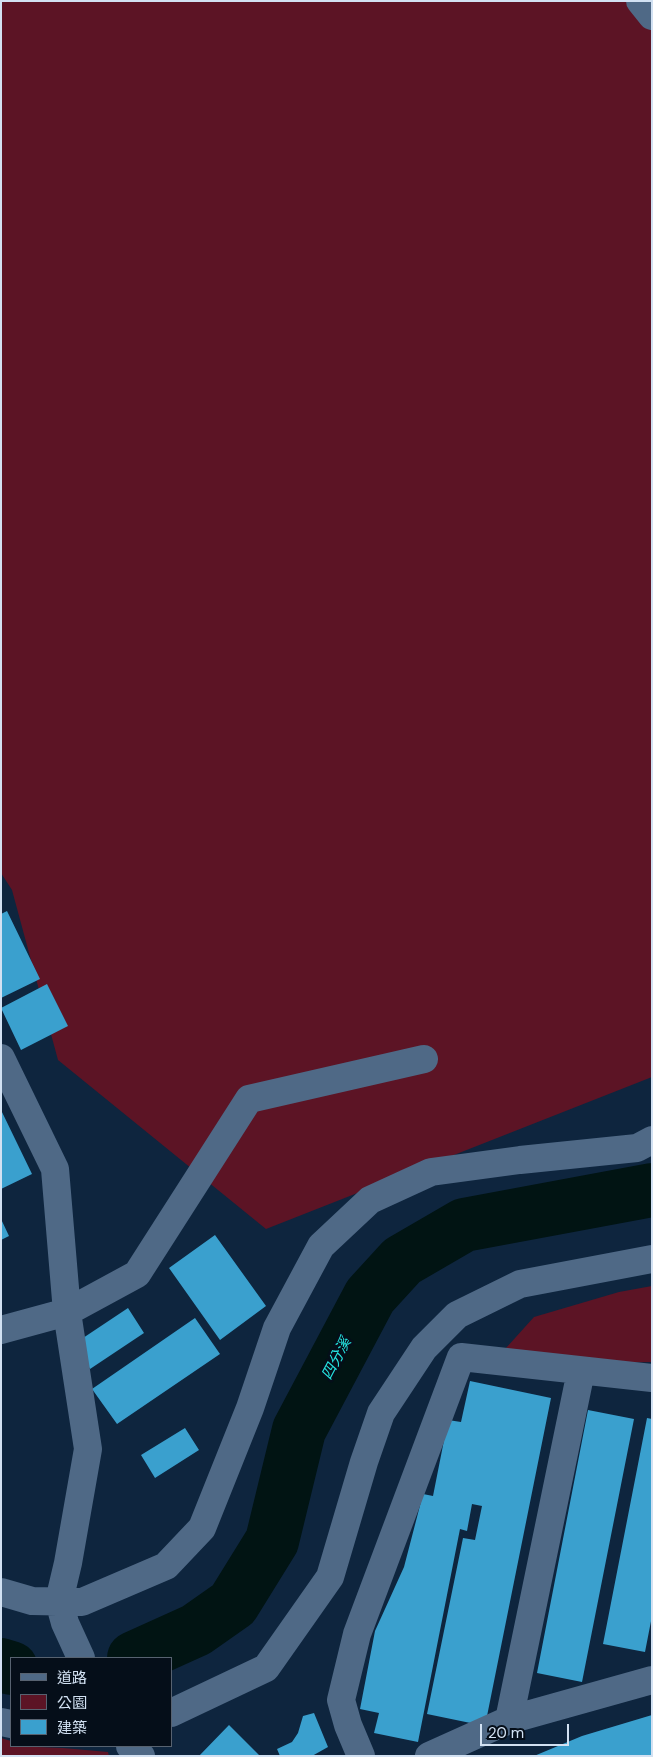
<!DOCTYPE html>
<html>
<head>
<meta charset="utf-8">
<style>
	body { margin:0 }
	#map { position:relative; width:653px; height:1757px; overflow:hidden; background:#0e253e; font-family:"DM Sans","Noto Sans TC",sans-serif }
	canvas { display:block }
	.frame { position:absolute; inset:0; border:2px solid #d2e1f2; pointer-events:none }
	.legend { position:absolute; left:10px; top:1657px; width:162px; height:90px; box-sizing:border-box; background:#050e19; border:1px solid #576270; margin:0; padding:6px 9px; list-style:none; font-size:15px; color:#d2e1f2 }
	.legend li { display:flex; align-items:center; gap:10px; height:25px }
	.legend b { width:25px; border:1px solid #576270 }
	.scale { position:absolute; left:480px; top:1724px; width:89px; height:22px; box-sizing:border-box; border:2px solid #d2e1f2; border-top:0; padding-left:6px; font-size:15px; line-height:18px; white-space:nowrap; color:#d2e1f2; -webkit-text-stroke:4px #050e19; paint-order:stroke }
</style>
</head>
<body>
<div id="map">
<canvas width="653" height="1757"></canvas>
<div class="frame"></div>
<ul class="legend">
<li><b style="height:6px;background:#4f6986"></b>道路</li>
<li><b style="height:14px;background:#5c1425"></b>公園</li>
<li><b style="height:14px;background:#3aa0ce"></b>建築</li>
</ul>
<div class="scale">20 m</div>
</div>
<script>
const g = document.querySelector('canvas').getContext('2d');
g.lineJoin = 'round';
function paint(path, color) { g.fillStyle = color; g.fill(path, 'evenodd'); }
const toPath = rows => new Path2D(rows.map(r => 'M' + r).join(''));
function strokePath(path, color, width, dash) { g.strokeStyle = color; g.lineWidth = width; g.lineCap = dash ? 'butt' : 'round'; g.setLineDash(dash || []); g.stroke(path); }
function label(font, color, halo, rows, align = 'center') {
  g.font = font + ' "DM Sans","Noto Sans TC",sans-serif'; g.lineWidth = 5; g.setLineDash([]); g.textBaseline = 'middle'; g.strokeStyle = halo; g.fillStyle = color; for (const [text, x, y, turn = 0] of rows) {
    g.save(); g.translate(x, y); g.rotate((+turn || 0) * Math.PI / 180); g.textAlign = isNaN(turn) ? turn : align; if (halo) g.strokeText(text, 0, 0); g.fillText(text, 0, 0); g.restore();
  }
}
paint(toPath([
	[1,1,652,1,652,1077,266,1229,58,1060,12,890,1,873],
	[652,1286,652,1362,539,1364,506,1348,534,1317,619,1292],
	[1,1738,11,1741,11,1746,63,1748,108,1752,109,1756,1,1756]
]), '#5c1425');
strokePath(toPath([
	[134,1658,196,1630,233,1604,272,1541,299,1430,370,1296,402,1261,464,1225,652,1190],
	[1,1665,11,1668]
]), '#011413', 54);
paint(toPath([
	[7,911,40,979,1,998,1,914],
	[47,984,68,1026,21,1050,1,1008],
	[1,1110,32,1174,1,1189],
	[1,1219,9,1236,1,1240],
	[215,1235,266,1306,220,1340,169,1268],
	[128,1308,144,1333,90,1369,74,1344],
	[195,1318,220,1354,117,1424,92,1389],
	[470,1381,551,1398,485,1726,427,1714,463,1538,475,1540,482,1506,472,1504,467,1531,460,1529,418,1742,374,1733,379,1713,360,1709,375,1631,404,1567,423,1494,433,1496,448,1420,461,1422],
	[588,1410,634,1419,582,1682,537,1673],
	[647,1418,652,1419,652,1616,645,1652,603,1644],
	[185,1428,199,1450,155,1478,141,1455],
	[314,1713,328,1747,312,1756,280,1756,277,1749,292,1742,298,1733,303,1716],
	[652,1715,652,1756,534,1756,582,1736],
	[229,1725,260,1756,199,1756]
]), '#3aa0ce');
strokePath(toPath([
	[640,1,652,16],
	[1,1058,55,1169,67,1312,88,1449,68,1563,59,1601,65,1623,81,1658],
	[1,1330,67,1312,137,1274,249,1099,424,1059],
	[1,1592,32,1601,82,1602,166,1566,202,1528,250,1408,277,1328,321,1246,370,1200,431,1172,520,1160,637,1148,652,1140],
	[171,1713,266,1668,330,1577,364,1462,381,1413,424,1348,457,1315,520,1284,652,1259],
	[509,1720,581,1371],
	[1,1722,11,1724],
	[130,1746,141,1756],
	[361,1756,348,1725,341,1700,357,1634,461,1357,652,1378],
	[429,1756,509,1720,652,1680]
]), '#4f6986', 28);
label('italic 15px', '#25e5e1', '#050e19', [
	["四分溪",337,1359,-62]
]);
</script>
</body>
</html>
